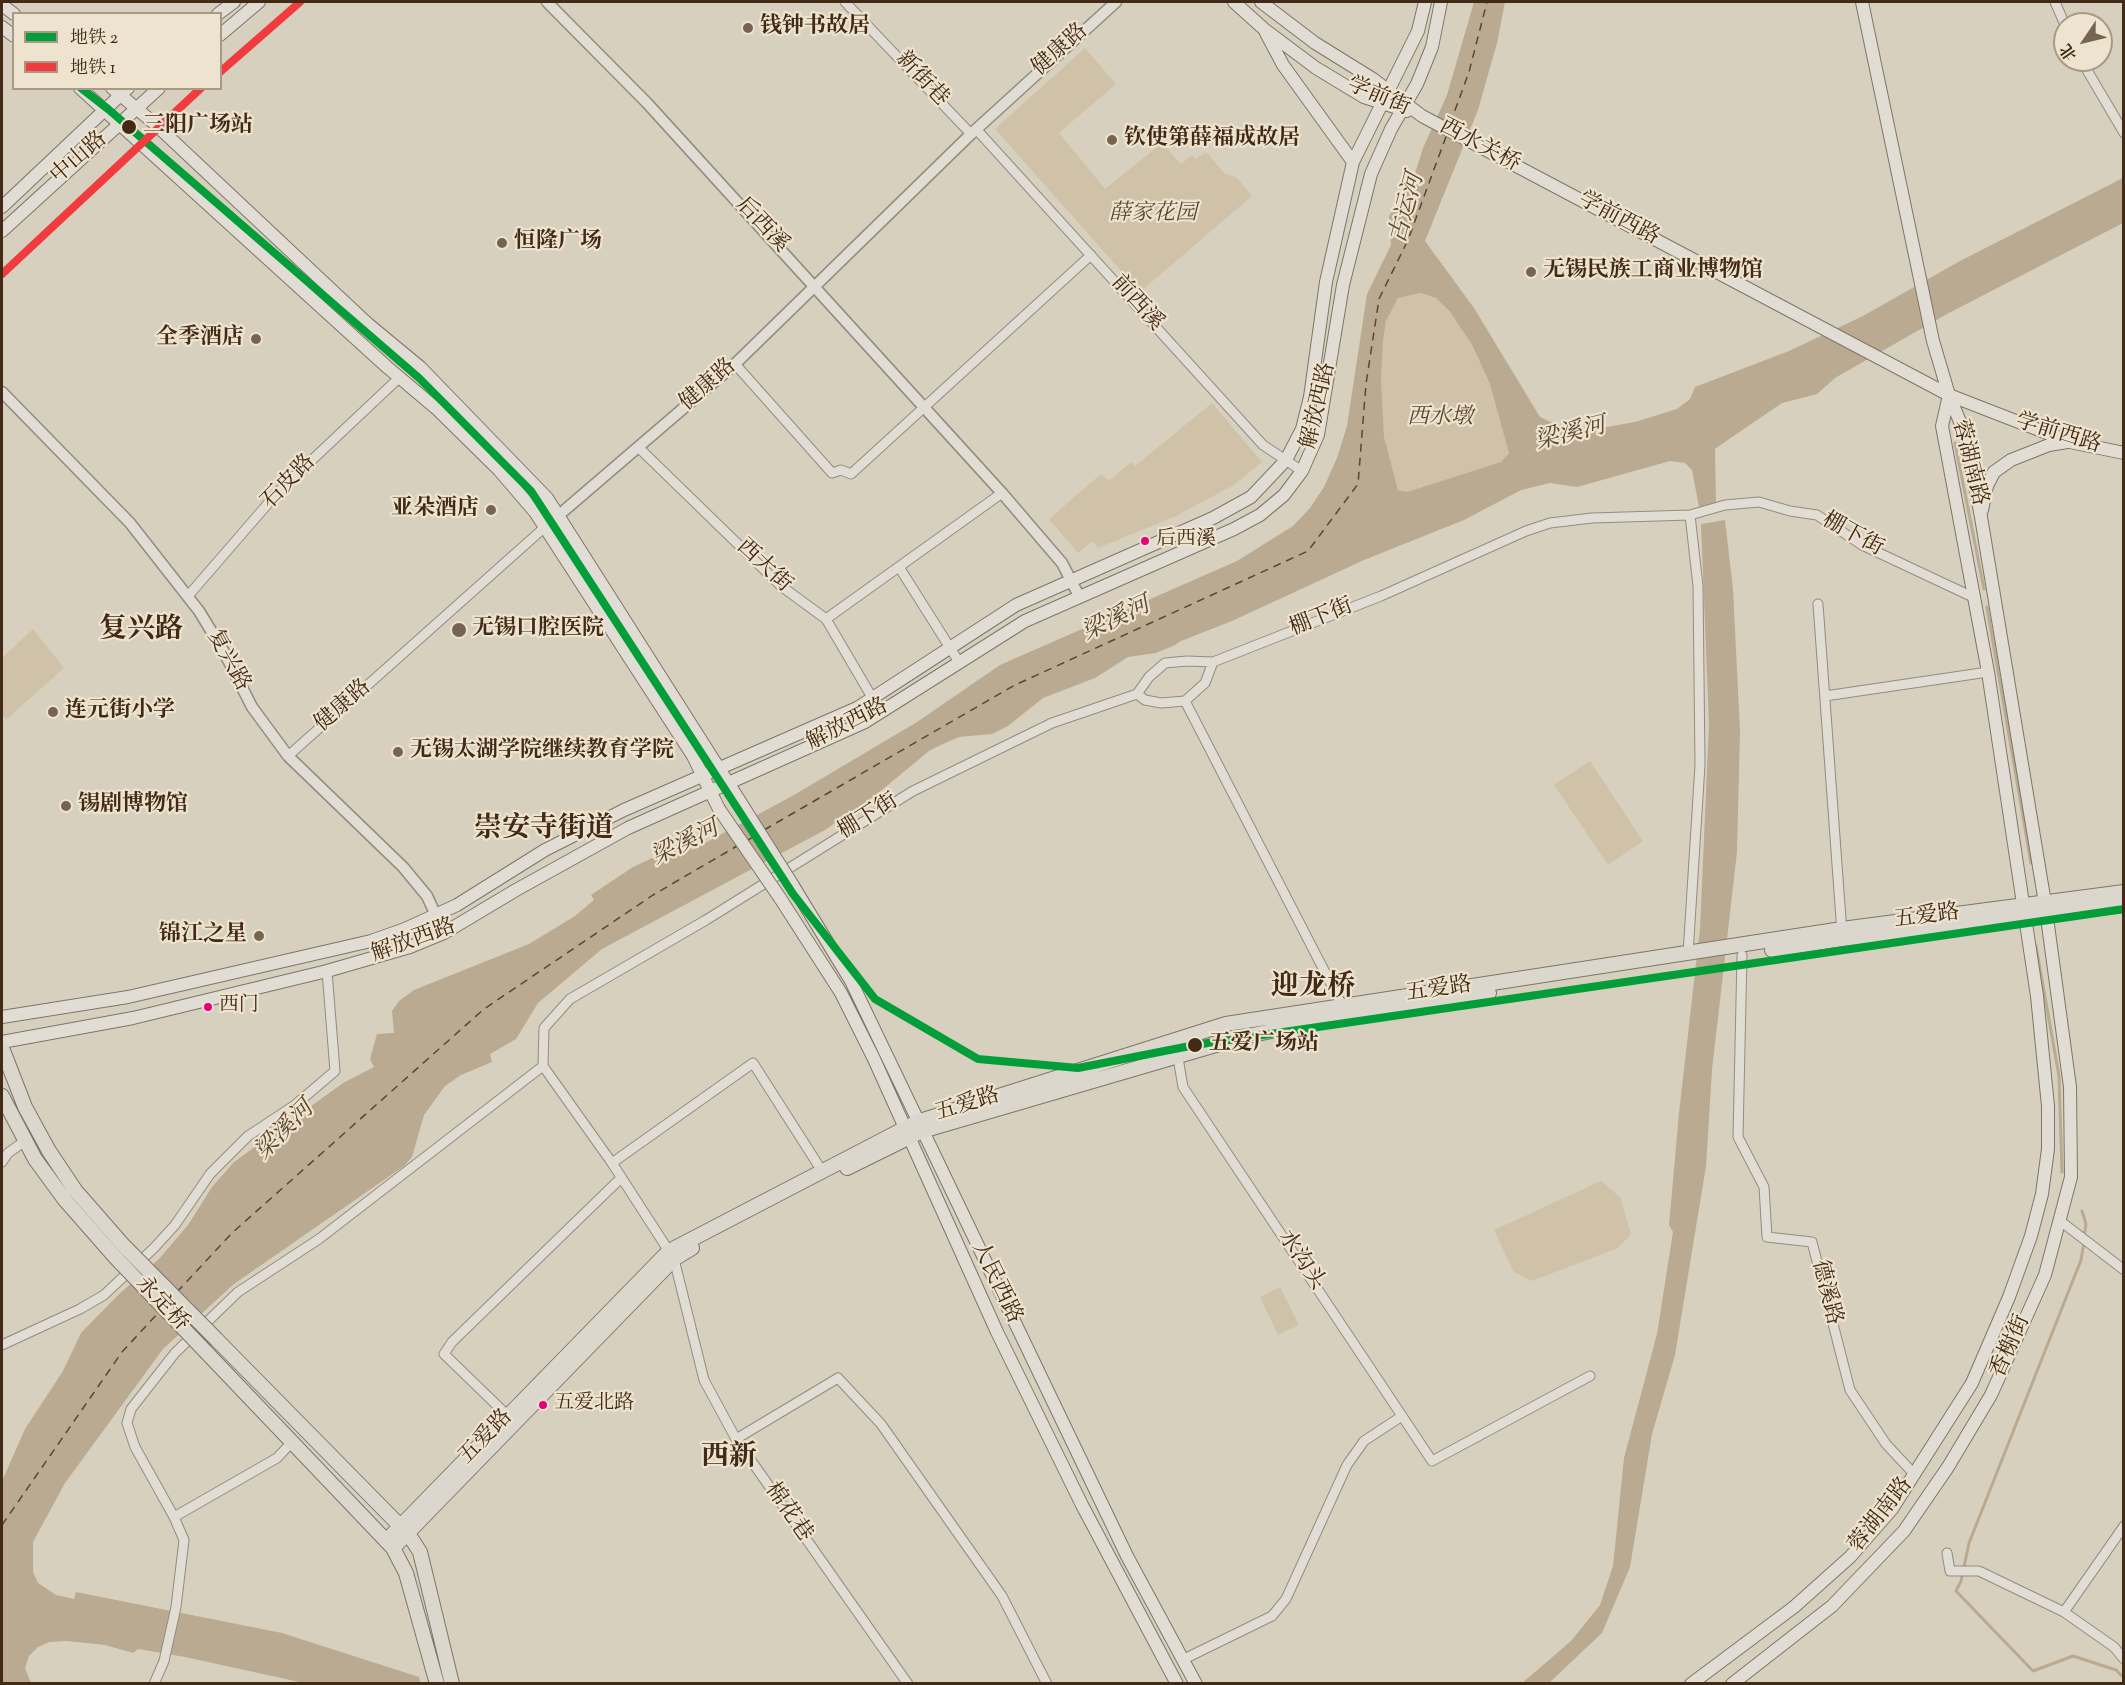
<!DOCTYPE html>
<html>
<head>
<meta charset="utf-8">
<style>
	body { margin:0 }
	#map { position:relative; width:2125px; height:1685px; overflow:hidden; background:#d8d0be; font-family:"Sorts Mill Goudy","Noto Serif SC",serif }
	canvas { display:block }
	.frame { position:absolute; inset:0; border:3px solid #422a16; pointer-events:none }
	.legend { position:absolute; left:12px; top:12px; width:210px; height:78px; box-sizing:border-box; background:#ede3ce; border:2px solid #a99984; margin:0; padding:8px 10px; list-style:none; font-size:18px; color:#422a16 }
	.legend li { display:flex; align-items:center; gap:12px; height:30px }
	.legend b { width:30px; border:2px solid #a99984 }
	.north { position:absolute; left:2053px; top:12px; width:60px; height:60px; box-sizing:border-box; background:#ede3ce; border:2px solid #a99984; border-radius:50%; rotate:235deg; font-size:16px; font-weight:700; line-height:24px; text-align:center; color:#422a16 }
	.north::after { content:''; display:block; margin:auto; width:21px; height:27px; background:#766451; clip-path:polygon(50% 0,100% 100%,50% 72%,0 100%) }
</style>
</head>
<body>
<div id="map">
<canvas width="2125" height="1685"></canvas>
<div class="frame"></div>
<ul class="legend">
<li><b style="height:8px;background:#039e3a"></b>地铁 2</li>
<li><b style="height:8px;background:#f03b3f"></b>地铁 1</li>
</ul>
<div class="north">北</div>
</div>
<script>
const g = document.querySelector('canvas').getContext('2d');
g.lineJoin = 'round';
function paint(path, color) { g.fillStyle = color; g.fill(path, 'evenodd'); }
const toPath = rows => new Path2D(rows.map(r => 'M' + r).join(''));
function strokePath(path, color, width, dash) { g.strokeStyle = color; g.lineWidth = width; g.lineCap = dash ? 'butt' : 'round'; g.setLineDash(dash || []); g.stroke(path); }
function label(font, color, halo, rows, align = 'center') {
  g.font = font + ' "Sorts Mill Goudy","Noto Serif SC",serif'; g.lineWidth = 4.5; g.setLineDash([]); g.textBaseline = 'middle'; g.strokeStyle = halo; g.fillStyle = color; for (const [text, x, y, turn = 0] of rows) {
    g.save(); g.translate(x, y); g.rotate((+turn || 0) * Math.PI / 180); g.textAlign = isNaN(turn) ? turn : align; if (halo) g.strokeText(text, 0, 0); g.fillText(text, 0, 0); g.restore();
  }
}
paint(toPath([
	[1085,48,1116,84,1059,133,1105,189,1162,143,1181,164,1192,155,1196,159,1206,152,1224,173,1237,178,1252,196,1140,292,995,129],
	[1421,293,1436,298,1462,326,1490,384,1509,449,1508,456,1501,462,1407,492,1398,490,1384,437,1381,377,1383,342,1386,321,1398,298],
	[1212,403,1262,462,1234,485,1176,516,1098,548,1092,541,1078,553,1049,519,1101,474,1109,481,1131,462,1135,466],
	[33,629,64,668,6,720,2,714,2,658],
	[1590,761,1643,841,1608,865,1554,785],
	[1601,1181,1620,1197,1631,1234,1618,1248,1532,1281,1513,1271,1494,1230],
	[1280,1287,1299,1325,1278,1335,1260,1297]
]), '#cfc2a9');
paint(toPath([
	[1474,2,1505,2,1497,43,1478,110,1425,241,1474,308,1540,417,1557,425,1579,432,1635,422,1677,409,1690,399,1695,387,1789,351,1863,316,1960,261,2123,178,2123,223,1947,314,1835,378,1817,394,1782,403,1732,437,1715,449,1716,503,1699,507,1692,470,1685,463,1670,461,1577,487,1550,483,1521,490,1464,520,1364,560,1232,621,1181,641,1173,646,1156,653,1128,657,1095,678,1043,698,1008,726,992,734,959,737,943,744,929,751,877,794,825,830,602,949,538,1003,516,1039,490,1054,492,1062,461,1075,445,1086,424,1115,412,1157,404,1166,234,1284,163,1349,65,1483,33,1542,33,1572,38,1583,56,1595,74,1599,76,1592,282,1633,419,1677,420,1683,304,1683,185,1657,138,1649,133,1653,105,1645,67,1641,49,1642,38,1647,29,1656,25,1668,31,1683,2,1683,2,1481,25,1429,63,1371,81,1333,118,1295,159,1259,188,1225,212,1187,234,1162,343,1083,374,1067,370,1059,377,1034,394,1033,392,1011,399,1001,414,990,529,944,575,916,594,900,591,895,633,867,687,842,692,850,794,795,917,722,1000,665,1237,561,1293,526,1310,508,1324,487,1337,458,1347,426,1367,294,1391,245,1389,216,1413,180,1423,148,1447,95],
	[1421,293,1436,298,1450,312,1471,343,1490,384,1509,453,1501,462,1407,492,1398,490,1384,437,1381,377,1383,342,1386,321,1398,298],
	[1725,520,1733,589,1740,731,1737,852,1712,1070,1706,1166,1675,1355,1652,1434,1630,1567,1602,1633,1549,1683,1521,1684,1571,1641,1600,1605,1613,1566,1624,1458,1657,1334,1673,1232,1669,1225,1679,1113,1700,929,1709,724,1701,524]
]), '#b9aa91');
strokePath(toPath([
	[1955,443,1984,589],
	[1987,607,2031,863],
	[2036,946,2059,1076,2062,1172],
	[2082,1211,2086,1224,2084,1236],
	[2084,1242,2081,1260,1969,1543,1961,1581,1956,1591,2033,1671,2073,1656,2116,1670,2124,1678]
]), '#b9aa91', 3);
strokePath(toPath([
	[1450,124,1469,72,1487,2],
	[764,830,1015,685,1308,551,1358,484,1366,384,1379,299,1408,240,1447,134],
	[746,841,755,836],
	[177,1292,232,1233,484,1009,653,895,737,846],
	[2,1525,122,1352,160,1311]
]), '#5c4630', 1.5, [8, 6]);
const minor = toPath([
	[845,2,971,134],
	[2055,2,2065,25],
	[2081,60,2124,133],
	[976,129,1263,445,1302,471],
	[735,364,832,473,841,470,851,474,1091,255],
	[638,447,781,586,826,619,873,699],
	[899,567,959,662],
	[188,596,278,492,400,377],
	[1818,604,1842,933],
	[826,619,1002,493],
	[1137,694,1145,700,1161,703,1185,701,1205,683,1213,662],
	[1825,696,1988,672],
	[1185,701,1345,1011],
	[288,756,545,527],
	[1688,954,1700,765,1698,586,1690,515],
	[1742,955,1738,1137,1764,1187,1767,1237,1812,1242,1850,1390,1886,1444,1915,1475],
	[1178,1058,1183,1087,1432,1461,1590,1376],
	[543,1066,612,1163,674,1259,704,1380,736,1439,908,1684],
	[2,1162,8,1153,25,1141],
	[612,1163,753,1063,822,1171],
	[2059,1220,2124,1270],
	[2,1345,80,1309,104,1295,154,1248,175,1225,210,1174,248,1136,295,1105,335,1071,327,971],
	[508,1416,444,1354,452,1342,621,1178],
	[736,1439,838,1378,881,1424,1002,1596,1047,1684],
	[174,1517,277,1458,293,1441],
	[1947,1553,1950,1571,1979,1571,2064,1612,2114,1647,2124,1659],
	[2064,1612,2124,1526],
	[1182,1660,1272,1616,1286,1599,1347,1465,1364,1441,1402,1416],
	[154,1684,164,1661,176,1607,184,1540,174,1517,135,1447,127,1423,131,1409,175,1353,238,1292,319,1239,543,1066,544,1028,570,999,706,920,913,791,1052,723,1137,694,1149,677,1165,663,1187,661,1213,662,1381,596,1526,531,1550,523,1592,518,1690,515,1725,505,1759,502,1790,511,1817,515,1862,545,1975,598]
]);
const tertiary = toPath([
	[547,2,647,103,1002,493,1062,563,1079,596],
	[2,392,130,523,199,611,224,652,252,707,288,756,403,867,427,896,444,933],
	[545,527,735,364,971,134,1116,2]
]);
const secondary = toPath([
	[1234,2,1264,29,1316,68,1364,97,1407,111],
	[1261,2,1315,43,1373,79,1422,116,1949,395,2070,442,2124,453],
	[2,5,14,14],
	[218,14,234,2],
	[2,27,14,36],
	[1266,33,1283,65,1353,162],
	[220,35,259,2],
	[80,88,387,367,438,410,499,470,535,512,693,756,719,809],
	[112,88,155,124,368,324,420,367,547,498,739,800],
	[2,207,128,88],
	[2,231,159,88],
	[1982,510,1987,486,1994,472,2011,460,2049,445,2067,442],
	[792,884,851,981,1127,1556,1196,1684],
	[780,898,841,993,874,1059,997,1332,1082,1505,1177,1684],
	[2,1017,128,997,371,941,405,929,457,905,545,850,624,810,857,708,1016,605,1213,518,1251,497,1286,460,1302,429,1310,397,1326,282,1353,162,1418,31,1425,2],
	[2,1042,133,1018,327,971,410,947,444,933,516,890,628,828,865,722,1025,621,1234,529,1260,515,1284,495,1302,471,1318,435,1343,285,1371,174,1391,129,1417,84,1432,47,1441,2],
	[1691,1684,1794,1607,1850,1557,1892,1509,1972,1383,2009,1297,2031,1236,2042,1194,2048,1149,2048,1106,2037,996,1988,672,1942,426,1949,395],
	[1732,1684,1832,1606,1904,1531,1948,1467,1991,1395,2045,1275,2071,1177,2070,1087,2045,903,1981,517,1965,434,1949,395,1933,341,1862,2]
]);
const primary = toPath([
	[1772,950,1842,939,2124,905],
	[2,1048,25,1107,49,1151,75,1190,124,1246],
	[2,1096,35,1159,65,1200,115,1257],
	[847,1168,922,1131,1243,1037,1347,1015,1489,993],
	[217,1340,409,1535,420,1552,452,1684],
	[207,1353,393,1548,406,1573,437,1684],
	[386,1541,669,1251,917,1122,1226,1024,1842,929,2124,892],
	[393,1548,674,1259,692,1248]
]);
strokePath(minor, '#938c7f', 11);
strokePath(tertiary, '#938c7f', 13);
strokePath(secondary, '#7e7569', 14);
strokePath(primary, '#7e7569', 16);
strokePath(minor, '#e1ddd4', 9);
strokePath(tertiary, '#e1ddd4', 10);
strokePath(secondary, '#e1ddd4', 12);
strokePath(primary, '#dcd7cc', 14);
const secondaryBridge = toPath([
	[739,800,792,884],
	[719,809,780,898]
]);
const primaryBridge = toPath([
	[124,1246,217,1340],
	[115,1257,207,1353]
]);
strokePath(secondaryBridge, '#7e7569', 14, []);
strokePath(primaryBridge, '#7e7569', 16, []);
strokePath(secondaryBridge, '#e1ddd4', 12);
strokePath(primaryBridge, '#dcd7cc', 14);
strokePath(toPath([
	[81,88,108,109,419,378,531,491,793,894,875,999,978,1059,1078,1068,1195,1045,2124,909]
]), '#039e3a', 8);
strokePath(toPath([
	[220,72,300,2],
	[2,274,201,88]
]), '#f03b3f', 8);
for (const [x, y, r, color] of [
	[748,28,6,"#766451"],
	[129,127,8,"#422a16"],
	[1112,140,6,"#766451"],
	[502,243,6,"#766451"],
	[1531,272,6,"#766451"],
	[256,339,6,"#766451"],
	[491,510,6,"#766451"],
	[1145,541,5,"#e5007d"],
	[459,630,8,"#766451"],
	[53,712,6,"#766451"],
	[398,752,6,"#766451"],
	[66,806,6,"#766451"],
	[259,936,6,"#766451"],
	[208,1007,5,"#e5007d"],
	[1195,1045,8,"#422a16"],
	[543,1405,5,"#e5007d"]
]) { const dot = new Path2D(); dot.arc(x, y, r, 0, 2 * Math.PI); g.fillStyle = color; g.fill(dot); strokePath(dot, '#ede3ce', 2); }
label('20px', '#422a16', '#ede3ce', [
	["后西溪",1156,541],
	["西门",219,1007],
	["五爱北路",554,1405]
], 'left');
label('bold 22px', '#422a16', '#ede3ce', [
	["钱钟书故居",760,28],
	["钦使第薛福成故居",1124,140],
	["恒隆广场",514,243],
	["无锡民族工商业博物馆",1543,272],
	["全季酒店",244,339,"right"],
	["亚朵酒店",479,510,"right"],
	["无锡口腔医院",472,630],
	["连元街小学",65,712],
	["无锡太湖学院继续教育学院",410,752],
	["锡剧博物馆",78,806],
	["锦江之星",247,936,"right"]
], 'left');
label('22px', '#422a16', '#ede3ce', [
	["健康路",1061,51,-42],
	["新街巷",921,80,47],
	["学前街",1378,98,23],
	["西水关桥",1479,147,28],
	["中山路",80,159,-41],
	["学前西路",1618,220,28],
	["后西溪",761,226,47],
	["前西溪",1136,304,48],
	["健康路",709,386,-41],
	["解放西路",1320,406,-77],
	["学前西路",2058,435,17],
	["蓉湖南路",1968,463,76],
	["石皮路",290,483,-46],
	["棚下街",1852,536,29],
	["西大街",763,567,43],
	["棚下街",1322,619,-22],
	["复兴路",227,661,61],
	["健康路",344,707,-41],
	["解放西路",848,726,-27],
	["棚下街",869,818,-32],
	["五爱路",1927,918,-7],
	["解放西路",414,942,-20],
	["五爱路",1439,991,-8],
	["五爱路",968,1106,-17],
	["水沟头",1300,1261,56],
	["人民西路",995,1283,64],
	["德溪路",1825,1293,76],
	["永定桥",161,1305,46],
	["香榭街",2012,1347,-66],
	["五爱路",487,1438,-46],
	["棉花巷",787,1513,55],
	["蓉湖南路",1882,1516,-52]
]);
label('bold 22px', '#422a16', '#ede3ce', [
	["三阳广场站",143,127],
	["五爱广场站",1209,1045]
], 'left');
label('italic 22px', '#5d4630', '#ede3ce', [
	["薛家花园",1153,215],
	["西水墩",1440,419]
]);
label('italic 24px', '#5c4630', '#ede3ce', [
	["古运河",1409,209,-75],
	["梁溪河",1571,436,-14],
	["梁溪河",1117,621,-25],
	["梁溪河",686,845,-26],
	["梁溪河",286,1132,-45]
]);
label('bold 28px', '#422a16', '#ede3ce', [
	["复兴路",141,632],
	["崇安寺街道",544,831],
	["迎龙桥",1313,989],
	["西新",729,1459]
]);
</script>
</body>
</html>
